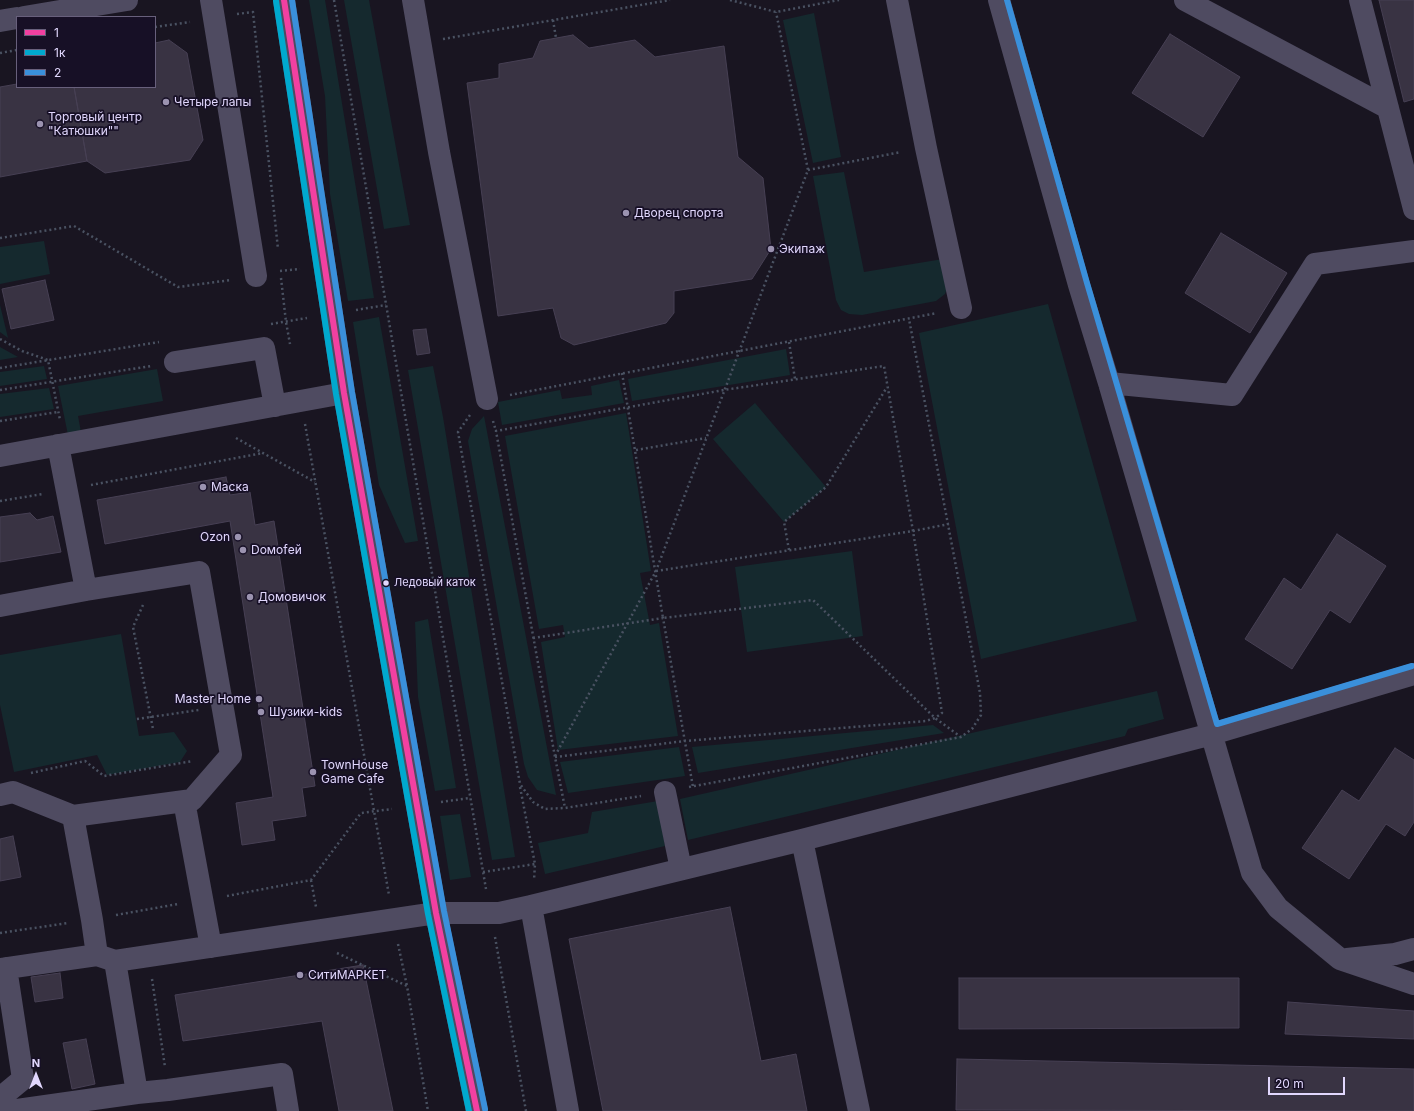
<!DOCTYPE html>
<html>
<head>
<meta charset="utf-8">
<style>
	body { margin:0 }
	#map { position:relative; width:1414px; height:1111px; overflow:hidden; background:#191521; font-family:Inter,sans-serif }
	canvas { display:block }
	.legend { position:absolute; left:16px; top:16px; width:140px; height:72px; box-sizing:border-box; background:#171026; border:1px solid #68607c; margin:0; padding:5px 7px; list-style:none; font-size:12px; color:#e1d7fd }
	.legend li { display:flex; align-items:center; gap:8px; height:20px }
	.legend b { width:20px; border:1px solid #68607c }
	.north { position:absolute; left:16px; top:1055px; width:40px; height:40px; -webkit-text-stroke:3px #171026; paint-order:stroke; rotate:0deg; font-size:11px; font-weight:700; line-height:16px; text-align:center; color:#e1d7fd }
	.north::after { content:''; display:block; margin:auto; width:14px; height:18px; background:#e1d7fd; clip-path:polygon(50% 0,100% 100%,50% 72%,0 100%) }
	.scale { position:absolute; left:1268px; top:1077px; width:77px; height:18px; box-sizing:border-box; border:2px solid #e1d7fd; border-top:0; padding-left:5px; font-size:12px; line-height:14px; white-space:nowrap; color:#e1d7fd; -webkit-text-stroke:3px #171026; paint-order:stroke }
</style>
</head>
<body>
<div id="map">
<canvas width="1414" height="1111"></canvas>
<ul class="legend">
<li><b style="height:5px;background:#f240a1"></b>1</li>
<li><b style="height:5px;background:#00a9ce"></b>1к</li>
<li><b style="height:5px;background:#3a90db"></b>2</li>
</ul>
<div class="north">N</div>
<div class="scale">20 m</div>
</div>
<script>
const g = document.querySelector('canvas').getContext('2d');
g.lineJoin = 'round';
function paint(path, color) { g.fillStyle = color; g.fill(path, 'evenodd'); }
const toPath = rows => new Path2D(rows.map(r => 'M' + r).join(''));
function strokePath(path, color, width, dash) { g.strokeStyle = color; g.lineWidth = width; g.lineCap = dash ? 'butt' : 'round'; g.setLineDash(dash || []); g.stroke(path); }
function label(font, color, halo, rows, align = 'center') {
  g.font = font + ' Inter,sans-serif'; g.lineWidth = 3.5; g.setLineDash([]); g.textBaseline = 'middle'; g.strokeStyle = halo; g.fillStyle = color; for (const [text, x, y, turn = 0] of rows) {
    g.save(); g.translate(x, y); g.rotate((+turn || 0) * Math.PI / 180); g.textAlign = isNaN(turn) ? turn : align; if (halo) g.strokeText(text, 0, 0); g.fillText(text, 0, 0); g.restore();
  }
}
paint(toPath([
	[309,0,325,0,374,298,348,301,330,194,325,96],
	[344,0,369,0,410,225,384,229],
	[814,13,841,157,813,163,783,20],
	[844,172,864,272,943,259,948,285,945,294,936,301,862,315,849,314,841,310,836,300,813,176],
	[44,241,50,274,0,284,0,247],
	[1048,304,1137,621,981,659,919,333],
	[0,305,8,338,0,332],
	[379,317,418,541,405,543,379,485,353,322],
	[0,347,18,357,0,360],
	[786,349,790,375,632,401,628,379],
	[44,366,47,379,0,386,0,372],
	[433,366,443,417,515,857,492,860,408,370],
	[157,369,163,401,78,416,81,432,68,435,58,386],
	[619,380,624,403,502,425,498,402,560,390,562,399,592,395,591,386],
	[49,388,54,409,0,417,0,394],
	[755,403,826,487,784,522,713,439],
	[626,413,651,571,640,573,650,625,659,623,678,736,558,750,541,642,565,637,563,625,539,629,505,436],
	[484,416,556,795,537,790,528,777,524,764,468,441,472,429],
	[852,551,863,636,747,652,735,567],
	[428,619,456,788,435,791,418,697,415,622],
	[121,634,139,736,174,732,187,751,180,762,107,775,97,755,14,772,0,705,0,655],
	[1157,691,1164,719,1128,729,1125,736,688,840,680,799],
	[933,725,944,733,698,773,692,747],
	[679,747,685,776,568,793,560,762],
	[658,801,665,846,545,874,538,843,588,833,592,812],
	[460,814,471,877,450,880,440,816]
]), '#15292e');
const building = toPath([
	[1379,0,1414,0,1414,99,1404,102,1379,0],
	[1170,34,1240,77,1203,137,1132,93,1170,34],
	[573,35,589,48,635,40,655,57,724,46,738,157,763,178,771,249,752,279,674,291,674,313,666,323,574,345,561,338,553,308,498,316,467,83,499,78,499,64,533,58,540,41,573,35],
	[169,40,187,53,203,140,190,160,105,173,87,161,74,87,155,87,155,43,169,40],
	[17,84,17,87,74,87,87,161,0,177,0,87,17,84],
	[1221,233,1287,273,1250,333,1185,293,1221,233],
	[45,280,54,320,11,329,2,289,45,280],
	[426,329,430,353,417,355,413,330,426,329],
	[226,477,230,495,250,492,255,525,274,521,315,786,302,788,306,816,272,821,275,840,242,845,236,803,273,797,230,521,105,544,97,500,226,477],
	[30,513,37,520,53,516,61,552,0,562,0,517,30,513],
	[1337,534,1386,566,1350,623,1330,610,1292,669,1245,639,1284,578,1301,590,1337,534],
	[1395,748,1414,760,1414,822,1405,836,1386,824,1349,879,1302,848,1342,790,1359,801,1395,748],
	[13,836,21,877,0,881,0,839,13,836],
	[730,907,761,1061,796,1054,807,1111,603,1111,569,939,730,907],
	[363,965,393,1111,339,1111,322,1021,183,1041,175,995,363,965],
	[60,973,63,998,35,1002,31,977,60,973],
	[959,978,1239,978,1239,1028,959,1029,959,978],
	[1288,1002,1414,1011,1414,1039,1285,1034,1288,1002],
	[86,1039,95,1084,72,1089,63,1043,86,1039],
	[957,1059,1414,1069,1414,1111,956,1110,957,1059]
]);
paint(building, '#393343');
strokePath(building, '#474054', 1);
strokePath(toPath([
	[334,0,486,889],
	[730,0,776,12,839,0],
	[237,14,253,12,278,249],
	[553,20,556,38],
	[155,27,190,22],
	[443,39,670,0],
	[0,53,17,50],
	[808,170,901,152],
	[0,238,74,226,178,287,231,280],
	[280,271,300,269],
	[281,278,286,322,290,344],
	[356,310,386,305],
	[271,324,307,318],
	[0,339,22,351,48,360,60,420],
	[789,342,795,379],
	[0,368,159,342],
	[622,373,663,618,813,600,935,718,961,737],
	[0,390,151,366],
	[510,395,937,313],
	[470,415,458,432,520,784,533,802,545,809,565,808,641,796],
	[0,421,58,412],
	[493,421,496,431],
	[305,424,389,895],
	[236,438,315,482],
	[636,450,706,438],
	[91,485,263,453],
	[0,501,43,494],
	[789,550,784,522,826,487,887,387],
	[656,571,913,531,949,524],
	[143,605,133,627,153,729],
	[533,638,663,618,693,787],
	[137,719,199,710],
	[555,756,656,571,808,170,776,12],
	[555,757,685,741,926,721,935,718,942,713,913,531,884,366,724,390,496,431,555,757,565,808],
	[31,773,85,761,104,776,193,761],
	[520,787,535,864,534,880],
	[689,787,961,737,972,729,981,715,980,693,909,319],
	[441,802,470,798],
	[483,872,535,864],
	[311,880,316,907],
	[227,896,311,880,361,813,392,809],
	[116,915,178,904],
	[0,933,68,923],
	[495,937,526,1111],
	[398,944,407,986],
	[337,953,407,986,428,1111],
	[152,979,165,1067]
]), '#4a5262', 2.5, [2, 3]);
strokePath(toPath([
	[211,0,256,276],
	[284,0,344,393,436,913,477,1111],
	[413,0,439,152,487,399],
	[897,0,926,148,961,308],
	[999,0,1079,285,1109,383,1252,873,1278,908,1340,959,1414,984],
	[1185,0,1388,108],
	[1360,0,1414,209],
	[24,17,127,0],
	[0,21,17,18],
	[175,362,264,348,275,406],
	[1109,383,1232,395,1315,264,1414,251],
	[58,445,86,590],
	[0,456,344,393],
	[0,606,86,590,199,572,231,755,192,800,73,816,13,792,0,795],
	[665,792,681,869],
	[184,801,211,947],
	[73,816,92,920,97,955],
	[802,840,859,1111],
	[1347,959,1395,954,1414,949],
	[115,961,137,1093,168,1090,282,1074,288,1111],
	[0,969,97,955,115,961,436,913,499,913,531,906],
	[0,1098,23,1079,6,968],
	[10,1111,137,1093],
	[568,1111,531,906,802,840,1212,734,1414,674]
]), '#4f4b61', 22);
strokePath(toPath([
	[284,0,344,393,436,913,477,1111]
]), '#f240a1', 6);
strokePath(toPath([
	[276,1,336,394,428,914,469,1111]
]), '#00a9ce', 6);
strokePath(toPath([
	[292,0,352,392,444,911,485,1109],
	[1007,0,1087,283,1217,724,1412,666]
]), '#3a90db', 6);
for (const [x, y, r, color] of [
	[166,102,4,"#9b93b0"],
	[40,124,4,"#9b93b0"],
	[626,213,4,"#9b93b0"],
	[771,249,4,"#9b93b0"],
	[203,487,4,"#9b93b0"],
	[238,537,4,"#9b93b0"],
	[243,550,4,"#9b93b0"],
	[386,583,3.5,"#e1d7fd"],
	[250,597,4,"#9b93b0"],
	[259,699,4,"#9b93b0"],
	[261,712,4,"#9b93b0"],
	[313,772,4,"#9b93b0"],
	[300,975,4,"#9b93b0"]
]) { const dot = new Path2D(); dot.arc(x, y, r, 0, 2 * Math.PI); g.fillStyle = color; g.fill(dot); strokePath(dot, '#171026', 1.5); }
label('11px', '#e1d7fd', '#171026', [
	["Ледовый каток",394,583]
], 'left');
label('12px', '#e1d7fd', '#171026', [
	["Четыре лапы",174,102],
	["Торговый центр",48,117],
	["\"Катюшки\"\"",48,131],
	["Дворец спорта",634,213],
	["Экипаж",779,249],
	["Маска",211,487],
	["Ozon",230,537,"right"],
	["Dомоfей",251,550],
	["Домовичок",258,597],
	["Master Home",251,699,"right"],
	["Шузики-kids",269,712],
	["TownHouse",321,765],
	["Game Cafe",321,779],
	["СитиМАРКЕТ",308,975]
], 'left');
</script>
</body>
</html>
